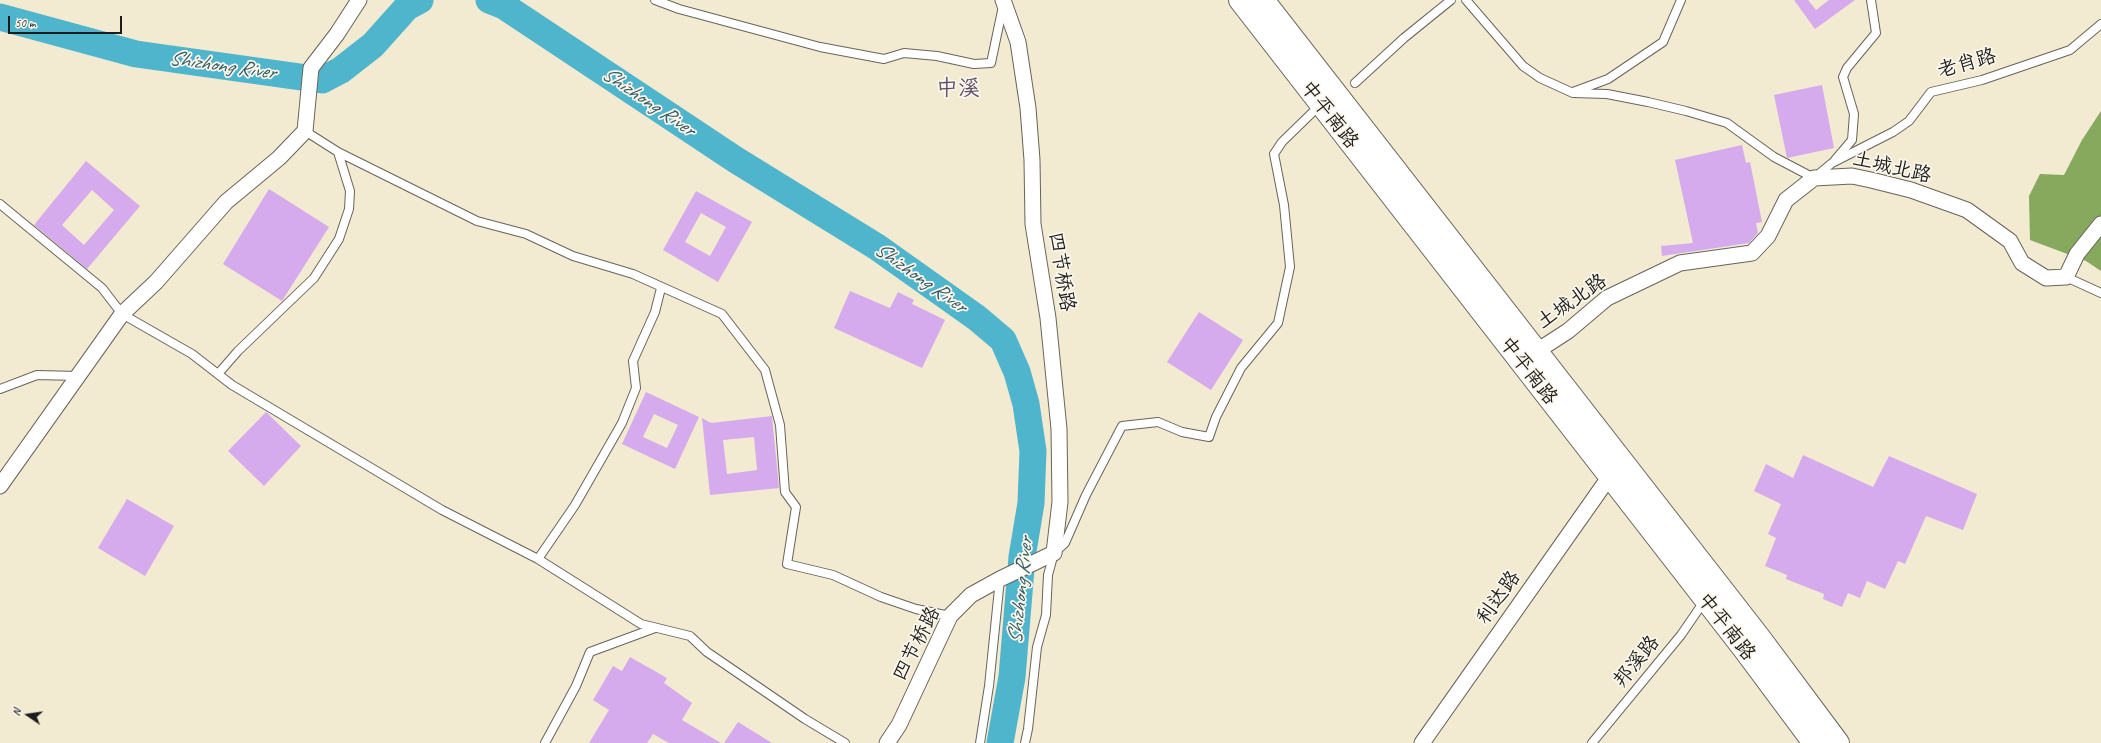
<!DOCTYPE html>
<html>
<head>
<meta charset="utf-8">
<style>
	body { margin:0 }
	#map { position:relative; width:2101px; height:743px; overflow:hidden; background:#f2ead1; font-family:Caveat,sans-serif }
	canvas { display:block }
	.north { position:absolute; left:8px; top:695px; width:40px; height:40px; -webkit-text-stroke:3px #fbf7ec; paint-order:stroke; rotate:283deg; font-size:11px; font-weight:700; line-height:16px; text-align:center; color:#1c1c1c }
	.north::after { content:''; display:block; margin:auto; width:14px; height:18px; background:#1c1c1c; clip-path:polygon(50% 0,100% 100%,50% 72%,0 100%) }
	.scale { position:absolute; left:8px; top:16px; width:114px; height:18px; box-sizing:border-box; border:2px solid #1c1c1c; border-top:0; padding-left:5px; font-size:12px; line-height:14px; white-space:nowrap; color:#1c1c1c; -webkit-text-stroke:3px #fbf7ec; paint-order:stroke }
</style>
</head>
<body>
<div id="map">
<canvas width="2101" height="743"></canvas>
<div class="north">N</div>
<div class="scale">50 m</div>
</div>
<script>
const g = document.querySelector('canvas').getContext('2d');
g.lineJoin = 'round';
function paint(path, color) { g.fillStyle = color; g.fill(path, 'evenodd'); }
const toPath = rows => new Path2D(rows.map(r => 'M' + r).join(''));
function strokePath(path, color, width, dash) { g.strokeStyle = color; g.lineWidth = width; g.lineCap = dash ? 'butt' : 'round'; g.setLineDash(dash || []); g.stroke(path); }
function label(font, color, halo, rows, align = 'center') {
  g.font = font + ' Caveat,"LXGW WenKai TC",sans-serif'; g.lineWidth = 3.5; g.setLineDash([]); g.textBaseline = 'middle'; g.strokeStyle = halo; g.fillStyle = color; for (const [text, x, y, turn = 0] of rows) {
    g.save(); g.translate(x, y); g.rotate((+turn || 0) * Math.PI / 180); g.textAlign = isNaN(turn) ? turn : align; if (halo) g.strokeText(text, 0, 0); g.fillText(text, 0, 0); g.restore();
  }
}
paint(toPath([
	[2101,111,2101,271,2086,261,2030,240,2029,196,2040,174,2064,175,2082,140]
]), '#86a95d');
strokePath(toPath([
	[489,0,504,6,736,160,877,247,977,318,1003,340,1017,372,1026,404,1033,451,1031,503,1022,557,1012,677,1000,743],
	[0,17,136,54,322,80,341,70,373,45,407,7,420,0]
]), '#4fb5cd', 27);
paint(toPath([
	[1794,0,1808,0,1816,10,1829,0,1855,0,1815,29],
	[1822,85,1834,148,1787,158,1774,95],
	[1742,145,1746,163,1750,162,1762,222,1756,223,1758,233,1749,243,1662,256,1661,246,1693,243,1675,160],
	[86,161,140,206,87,269,34,225],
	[92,190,114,210,84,245,62,225],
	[269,189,329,227,282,301,223,264],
	[696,191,752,222,718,282,663,250],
	[701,213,726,227,710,256,685,242],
	[850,291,890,308,898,292,914,300,912,304,945,320,922,368,834,328],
	[1199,312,1243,340,1211,390,1167,362],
	[646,392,699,417,675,469,622,444],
	[654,414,678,425,667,448,643,437],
	[266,412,301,446,264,486,228,451],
	[772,416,779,488,710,495,702,418,711,423],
	[754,437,757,470,727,474,723,440],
	[1803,455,1873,487,1889,456,1977,494,1963,530,1926,516,1905,564,1898,561,1885,589,1867,581,1860,598,1848,593,1842,607,1823,599,1824,594,1786,579,1787,575,1765,566,1776,538,1768,534,1781,504,1754,491,1766,464,1793,478],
	[127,499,174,526,145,576,98,548],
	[630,657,667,678,664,683,692,703,682,720,721,743,669,743,653,734,647,743,589,743,609,710,593,700,613,666,622,671],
	[738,722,772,743,724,743]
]), '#d5abee');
const service = toPath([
	[655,0,679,9,820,47,884,59,904,53,937,56,974,64,991,63,1003,6],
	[1466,0,1523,66,1540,78,1573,93,1607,94,1648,102,1686,111,1727,123,1774,157,1814,178,1832,163,1893,132,1909,121,1931,92,1982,80,2070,50,2101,24],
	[1355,83,1404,38,1451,0],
	[1573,92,1608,79,1663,42,1681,0],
	[305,131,338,152,477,221,526,234,573,256,633,274,722,314,765,370,780,425,785,492,796,507,787,564,833,575,881,597,916,609,950,616],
	[1835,160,1852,140,1854,114,1843,77,1847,68,1876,33,1871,0],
	[0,204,102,288,122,314,192,354,232,385,442,510,538,559,641,624,690,636,707,652,805,719,845,743],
	[2066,277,2101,293],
	[218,374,238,351,314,278,339,239,349,209,350,191,338,152],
	[0,389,37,375,78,376],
	[538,559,575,505,622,423,636,388,633,361,655,312,661,288],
	[545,743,576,686,590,652,655,628],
	[980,743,989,686,1000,579],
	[1025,743,1028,729,1037,647,1046,615,1048,575,1054,553,1065,543,1086,495,1122,426,1158,422,1182,432,1209,437,1216,417,1241,368,1278,323,1290,267,1284,205,1274,154,1282,142,1320,105],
	[1592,743,1681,635,1705,600]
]);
const minor = toPath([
	[1537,351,1568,331,1607,298,1680,263,1752,253,1768,236,1786,200,1814,178,1852,176,1871,180,1911,190,1967,210,2010,241,2022,263,2046,278,2066,277,2077,254,2101,224],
	[0,486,122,314,156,282,226,202,279,158,305,131,311,68,337,34,359,0],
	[887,743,899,725,950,616,971,595,1000,579,1054,553,1060,502,1059,429,1048,318,1033,224,1032,160,1028,108,1018,42,1003,0],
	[1422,743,1610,476]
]);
const trunk = toPath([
	[1240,0,1744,649,1814,743],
	[1263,0,1759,637,1838,743]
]);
strokePath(service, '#67645b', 10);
strokePath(minor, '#67645b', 17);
strokePath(trunk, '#67645b', 24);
strokePath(service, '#fff', 8);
strokePath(minor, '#fff', 15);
strokePath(trunk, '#fff', 22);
label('20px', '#1c1c1c', '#fbf7ec', [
	["老肖路",1967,64,-16],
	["中平南路",1329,115,52],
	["土城北路",1892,168,13],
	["四节桥路",1061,272,81],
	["土城北路",1572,302,-35],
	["中平南路",1528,371,52],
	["利达路",1499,598,-55],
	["中平南路",1726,627,52],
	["四节桥路",917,644,-63],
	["邦溪路",1637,662,-51]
]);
label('italic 21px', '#305963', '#fbf7ec', [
	["Shizhong River",222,66,8],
	["Shizhong River",648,102,34],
	["Shizhong River",920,278,35],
	["Shizhong River",1021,591,-84]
]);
label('22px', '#5d4e66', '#fbf7ec', [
	["中溪",958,89]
]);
</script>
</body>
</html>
